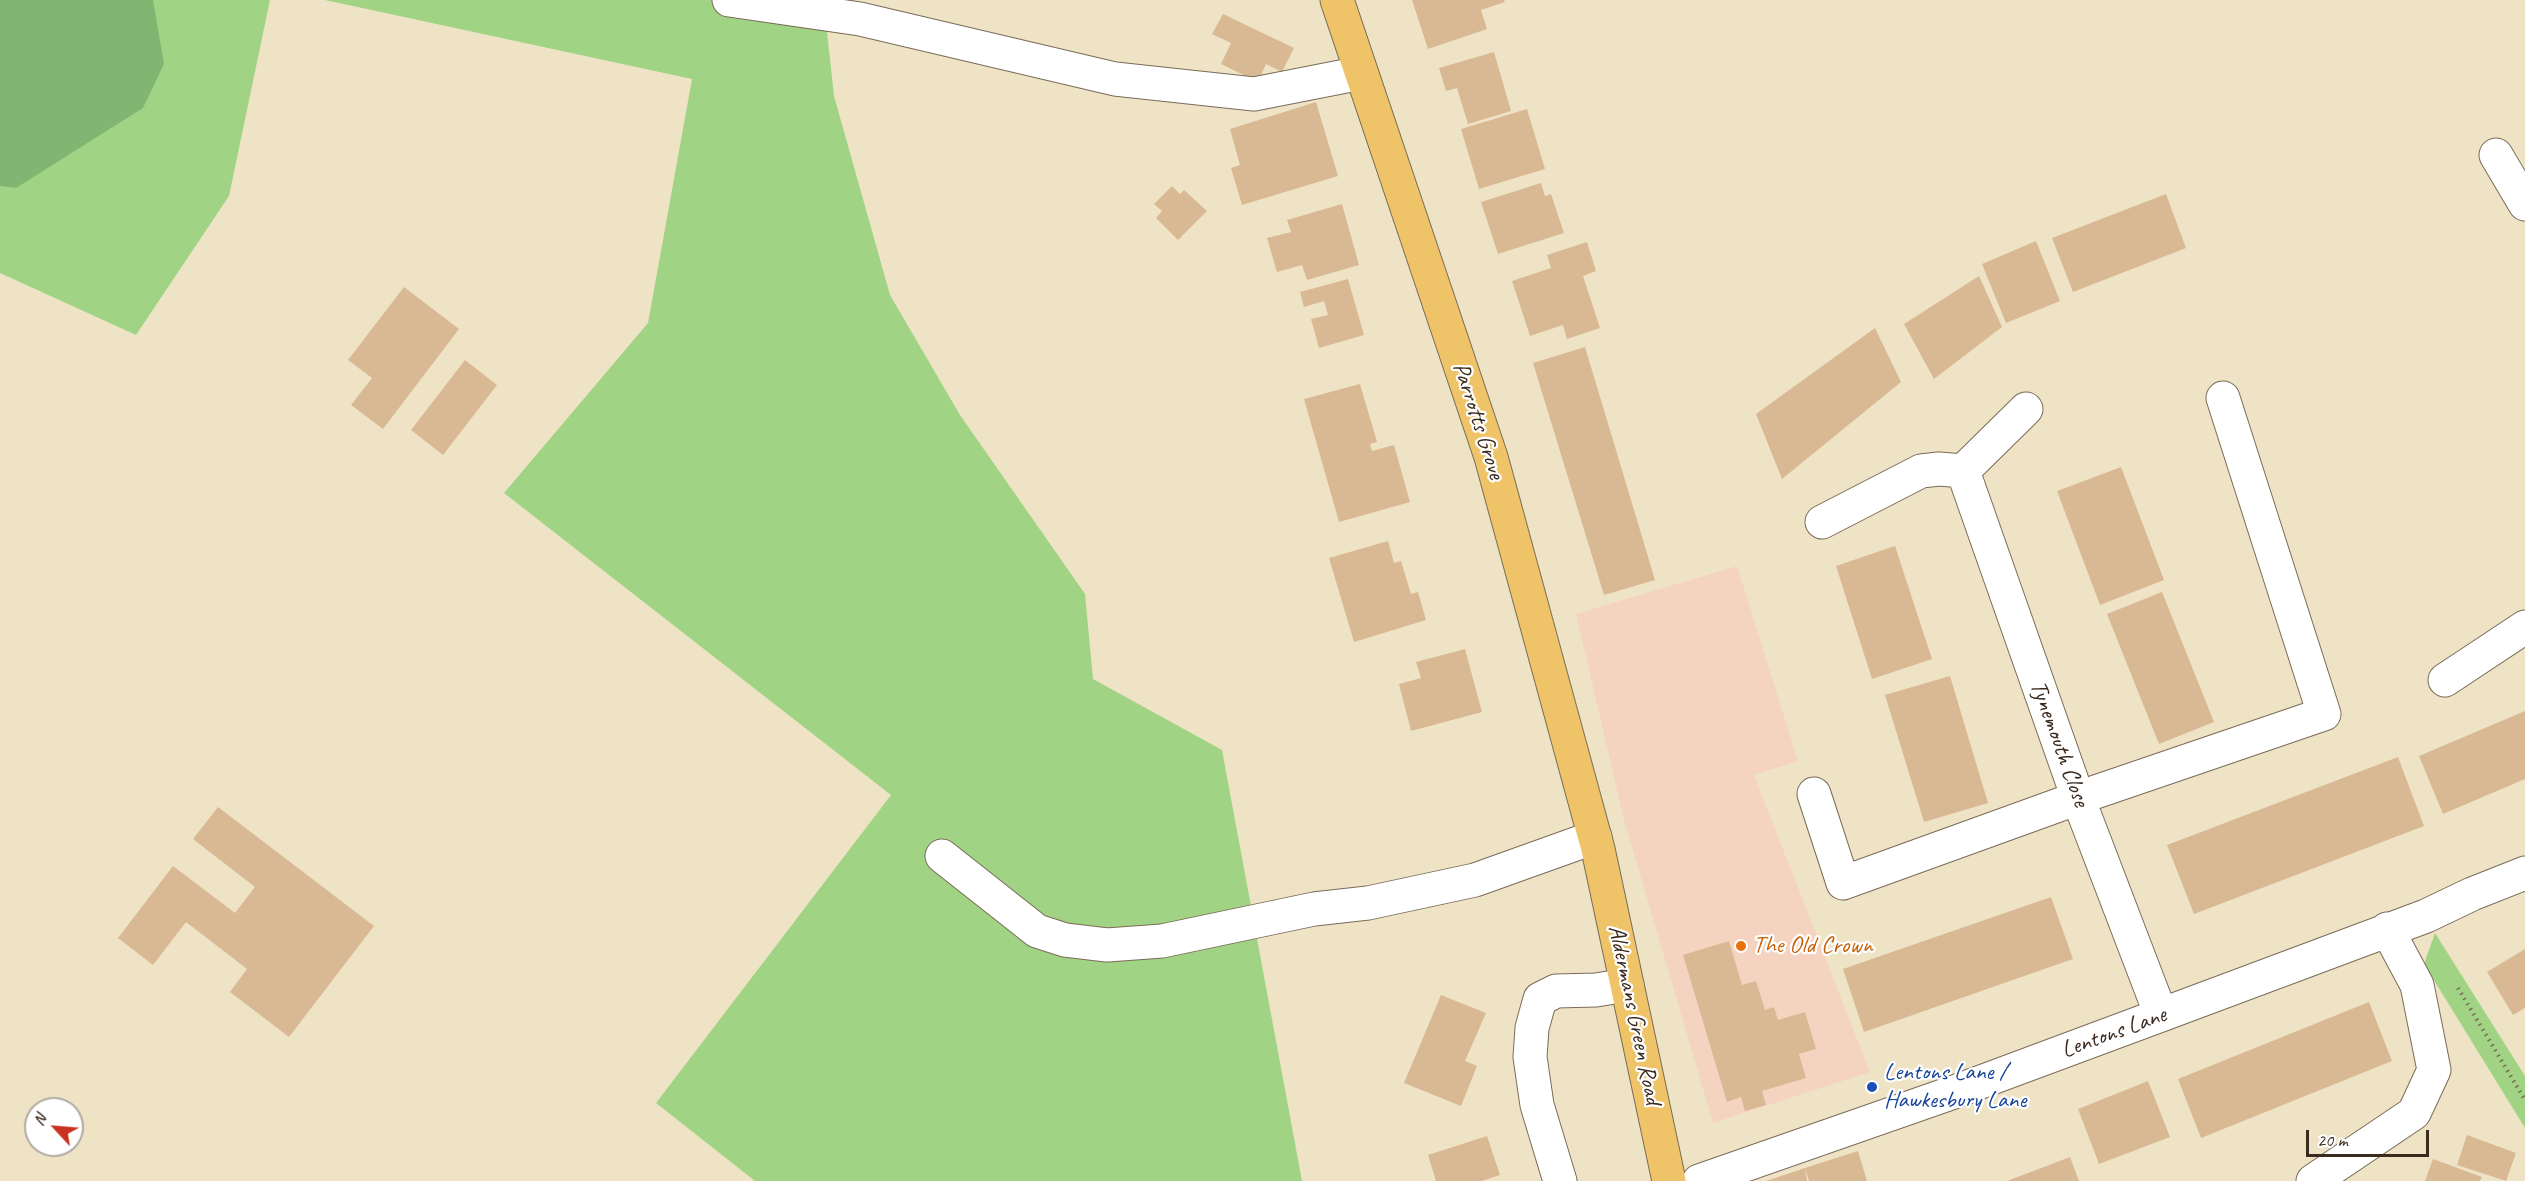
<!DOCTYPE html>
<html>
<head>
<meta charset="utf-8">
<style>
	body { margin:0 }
	#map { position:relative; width:2525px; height:1181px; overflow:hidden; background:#efe3c5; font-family:Caveat,sans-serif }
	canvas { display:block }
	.north { position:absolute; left:24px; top:1097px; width:60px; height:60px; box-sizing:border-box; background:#fff; border:2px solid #b1aaa5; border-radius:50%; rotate:296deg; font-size:16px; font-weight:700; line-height:24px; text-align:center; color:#3b2a1e }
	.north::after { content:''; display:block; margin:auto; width:21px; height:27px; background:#c8321e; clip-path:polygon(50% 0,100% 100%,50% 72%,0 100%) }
	.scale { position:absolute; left:2306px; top:1130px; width:123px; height:27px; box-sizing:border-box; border:3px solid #3b2a1e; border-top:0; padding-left:8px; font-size:18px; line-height:21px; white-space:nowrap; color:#3b2a1e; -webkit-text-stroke:4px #fff; paint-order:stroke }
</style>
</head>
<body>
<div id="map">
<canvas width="2525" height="1181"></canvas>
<div class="north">N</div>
<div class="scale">20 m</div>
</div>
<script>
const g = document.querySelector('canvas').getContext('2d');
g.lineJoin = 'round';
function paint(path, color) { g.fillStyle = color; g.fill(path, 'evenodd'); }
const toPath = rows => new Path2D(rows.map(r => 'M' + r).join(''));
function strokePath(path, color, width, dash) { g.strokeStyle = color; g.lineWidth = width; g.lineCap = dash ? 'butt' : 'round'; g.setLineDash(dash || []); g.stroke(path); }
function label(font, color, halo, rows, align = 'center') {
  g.font = font + ' Caveat,sans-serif'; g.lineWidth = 4.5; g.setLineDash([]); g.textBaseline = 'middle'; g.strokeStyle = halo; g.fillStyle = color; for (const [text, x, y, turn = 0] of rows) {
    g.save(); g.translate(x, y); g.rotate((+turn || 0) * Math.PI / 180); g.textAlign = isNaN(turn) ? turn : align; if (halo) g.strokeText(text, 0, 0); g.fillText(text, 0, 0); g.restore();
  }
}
paint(toPath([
	[1737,566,1798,761,1754,775,1870,1072,1713,1123,1624,820,1576,614]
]), '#f5d3c1');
paint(toPath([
	[0,0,270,0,229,196,136,335,0,273],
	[325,0,729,0,825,13,834,96,890,295,960,415,1085,594,1093,679,1222,750,1302,1181,755,1181,656,1103,891,795,504,493,648,323,692,79],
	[2435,933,2525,1076,2525,1128,2424,964]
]), '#a0d484');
paint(toPath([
	[0,0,153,0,164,64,143,108,16,188,0,186]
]), '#80b672');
paint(toPath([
	[1412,0,1504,0,1505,2,1481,10,1487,29,1428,49],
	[1223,14,1294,48,1282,72,1266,64,1258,82,1221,64,1231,43,1212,34],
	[1494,52,1511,111,1468,124,1457,88,1446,91,1439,68],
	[1316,102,1338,176,1242,205,1231,168,1240,165,1230,129],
	[1527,109,1545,169,1479,189,1461,129],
	[1541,183,1545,196,1551,194,1564,233,1498,254,1481,202],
	[1172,186,1180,194,1184,190,1207,211,1178,240,1156,218,1162,211,1154,204],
	[2166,194,2186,248,2073,292,2052,238],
	[1342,204,1359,265,1307,280,1302,265,1277,272,1267,238,1291,232,1287,220],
	[2036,241,2060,301,2006,323,1982,264],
	[1587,242,1596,271,1583,276,1600,328,1567,339,1563,325,1530,336,1512,281,1551,268,1547,255],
	[1979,276,2002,327,1934,379,1904,324],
	[1348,279,1364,335,1319,348,1311,319,1328,315,1324,301,1304,307,1300,292],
	[404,287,459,329,383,429,351,405,372,378,348,360],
	[1875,328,1901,382,1782,479,1756,414],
	[1585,347,1655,580,1604,595,1533,363],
	[465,360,497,385,443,455,411,430],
	[1360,384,1377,442,1370,444,1372,451,1394,445,1410,502,1339,522,1304,399],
	[2121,467,2164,580,2100,605,2057,491],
	[1388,541,1394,563,1401,561,1411,594,1418,592,1426,620,1354,642,1329,558],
	[1895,546,1932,659,1872,679,1836,566],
	[2162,592,2214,722,2159,744,2107,614],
	[1465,649,1482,712,1411,731,1399,684,1421,678,1416,662],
	[1950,676,1988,803,1924,822,1885,695],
	[2525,711,2525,779,2443,814,2419,756],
	[2398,757,2424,826,2194,914,2167,845],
	[218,807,374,926,289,1037,230,992,247,969,186,922,153,965,118,938,173,866,235,913,255,887,193,839],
	[2051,897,2073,959,1864,1032,1843,969],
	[1729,941,1742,985,1756,981,1765,1010,1774,1007,1778,1020,1805,1012,1816,1049,1799,1054,1806,1078,1762,1091,1766,1105,1745,1111,1741,1097,1727,1102,1683,955],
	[2525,949,2525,1008,2513,1015,2487,972],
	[1441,995,1486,1013,1465,1061,1477,1066,1461,1106,1404,1083],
	[2369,1002,2392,1061,2201,1138,2178,1079],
	[2148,1081,2170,1137,2099,1164,2078,1109],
	[2467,1135,2516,1153,2506,1181,2457,1165],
	[1487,1136,1500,1175,1482,1181,1436,1181,1428,1155],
	[1858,1151,1867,1181,1809,1181,1805,1168],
	[2070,1157,2079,1181,2007,1181],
	[2433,1159,2482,1177,2480,1181,2425,1181],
	[1805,1168,1807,1181,1766,1181]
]), '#d9b994');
const minor = toPath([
	[729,0,860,19,1115,79,1254,94,1361,73],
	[2496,155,2525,204],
	[1963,471,2078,798,2161,1015],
	[1822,522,1921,471,1939,469,1963,471,2026,409],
	[2445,680,2525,627],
	[1814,794,1843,883,2078,798,2324,714,2223,398],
	[942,856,1037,931,1065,940,1107,945,1162,941,1314,909,1368,903,1475,880,1595,837],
	[1560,1181,1537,1105,1530,1057,1532,1028,1540,999,1556,991,1596,990,1627,985],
	[1699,1181,1954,1092,2161,1015,2426,916,2472,894,2525,873],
	[2313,1181,2414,1113,2434,1070,2417,985,2387,929]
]);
const major = toPath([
	[1337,0,1491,457,1598,849,1669,1181]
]);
strokePath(minor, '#7a6b58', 35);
strokePath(major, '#7a6b58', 35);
strokePath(toPath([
	[2458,988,2525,1100]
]), '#7a6b58', 4, [1.5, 4.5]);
strokePath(minor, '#fff', 33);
strokePath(major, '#efc469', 33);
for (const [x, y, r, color] of [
	[1741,946,6,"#e8710a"],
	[1872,1087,6,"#1a4fb4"]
]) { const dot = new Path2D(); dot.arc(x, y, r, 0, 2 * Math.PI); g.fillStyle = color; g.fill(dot); strokePath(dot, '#fff', 2); }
label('24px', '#3b2a1e', '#fff', [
	["Parrotts Grove",1478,421,72],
	["Tynemouth Close",2059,744,70],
	["Aldermans Green Road",1634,1015,78],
	["Lentons Lane",2114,1033,-20]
]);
label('24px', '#c56008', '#fff', [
	["The Old Crown",1753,946]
], 'left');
label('24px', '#164399', '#fff', [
	["Lentons Lane /",1884,1073],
	["Hawkesbury Lane",1884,1101]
], 'left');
</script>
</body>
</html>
